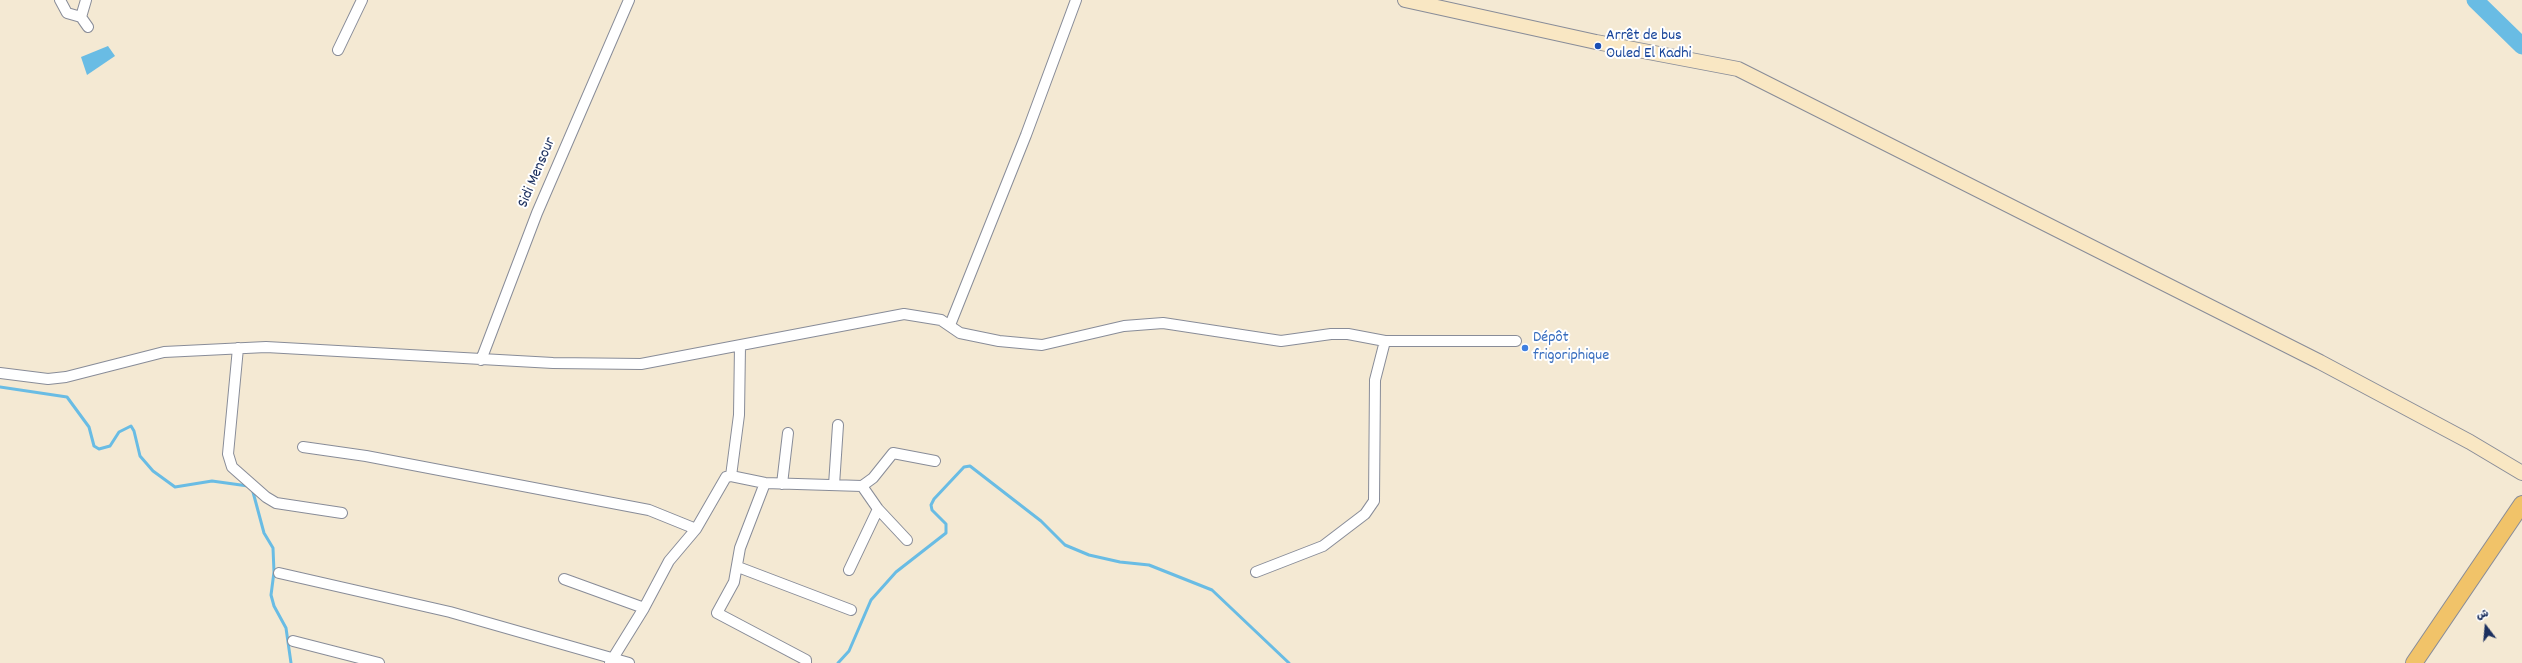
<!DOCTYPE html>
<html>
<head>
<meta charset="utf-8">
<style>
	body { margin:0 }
	#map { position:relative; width:2522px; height:663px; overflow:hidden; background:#f4e9d3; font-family:Dekko,"Playpen Sans Arabic",sans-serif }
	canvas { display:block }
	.north { position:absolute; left:2466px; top:607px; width:40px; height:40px; -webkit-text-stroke:3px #fff; paint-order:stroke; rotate:344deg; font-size:11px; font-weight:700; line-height:16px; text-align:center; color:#1b2f5e }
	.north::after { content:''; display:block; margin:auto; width:14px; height:18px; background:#1b2f5e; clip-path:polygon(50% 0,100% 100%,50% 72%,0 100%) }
</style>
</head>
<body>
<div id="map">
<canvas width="2522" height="663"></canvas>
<div class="north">ش</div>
</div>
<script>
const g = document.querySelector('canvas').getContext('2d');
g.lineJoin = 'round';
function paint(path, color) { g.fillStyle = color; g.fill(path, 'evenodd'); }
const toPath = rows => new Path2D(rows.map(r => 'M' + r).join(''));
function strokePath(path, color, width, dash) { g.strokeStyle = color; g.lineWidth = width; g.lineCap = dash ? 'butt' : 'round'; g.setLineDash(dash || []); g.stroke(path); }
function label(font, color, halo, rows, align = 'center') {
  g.font = font + ' Dekko,sans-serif'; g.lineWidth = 4; g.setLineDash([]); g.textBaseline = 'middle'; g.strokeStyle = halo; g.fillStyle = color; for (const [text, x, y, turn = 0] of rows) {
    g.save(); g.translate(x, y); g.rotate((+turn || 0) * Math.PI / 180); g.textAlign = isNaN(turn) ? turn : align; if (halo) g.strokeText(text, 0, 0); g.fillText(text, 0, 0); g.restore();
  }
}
paint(toPath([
	[108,46,115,56,87,75,81,57]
]), '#69bce4');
strokePath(toPath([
	[0,387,67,397,89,427,94,446,99,449,110,446,119,432,131,426,134,431,140,456,153,471,175,487,212,481,248,486],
	[253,492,264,533,273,548,274,572,271,595,274,606,286,628,291,663],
	[838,663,849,651,871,600,896,572,946,533,946,524,932,510,931,505,934,499,964,467,970,466,1041,521,1065,545,1089,555,1120,562,1149,565,1212,590,1289,663]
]), '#69bce4', 3);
strokePath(toPath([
	[2475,0,2522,46]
]), '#69bce4', 17);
const minor = toPath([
	[60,0,67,13,81,17,86,0],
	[81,17,88,27],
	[338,50,362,0],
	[950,325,1026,135,1076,0],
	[238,348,228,454,232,467,266,497,276,503,342,513],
	[481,360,537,213,629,0],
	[0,373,48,379,66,377,164,352,266,347,553,363,641,364,904,314,941,320,960,333,999,341,1042,345,1124,326,1163,323,1281,341,1331,334,1348,334,1385,341,1516,341],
	[303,447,366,456,649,510,696,529],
	[731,476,739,415,740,346],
	[765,483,740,548,734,582,717,613,806,660,806,663],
	[782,484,788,433],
	[834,485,838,425],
	[862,486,878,509,907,540],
	[738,567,851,610],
	[849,570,878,509],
	[1256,572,1323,546,1365,514,1374,501,1375,380,1385,341],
	[279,573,450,612,629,663],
	[564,579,644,608],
	[293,641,379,663],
	[610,663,644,608,669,561,696,529,726,477,731,476,765,483,862,486,873,478,893,453,935,461]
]);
const secondary = toPath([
	[1405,0,1596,42,1738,69,2320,362,2470,442,2522,473]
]);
const primary = toPath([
	[2414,663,2522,504]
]);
strokePath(minor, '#888c98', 12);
strokePath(secondary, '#888c98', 16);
strokePath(primary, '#888c98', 18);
strokePath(minor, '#fff', 10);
strokePath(secondary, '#f9e7c3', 14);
strokePath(primary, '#f1c369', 16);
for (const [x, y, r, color] of [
	[1598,46,4,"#1a4fb4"],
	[1525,348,4,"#3f7fe0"]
]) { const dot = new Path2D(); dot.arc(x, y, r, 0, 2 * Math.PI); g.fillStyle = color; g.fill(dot); strokePath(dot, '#fff', 1.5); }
label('16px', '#164399', '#fff', [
	["Arrêt de bus",1606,37],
	["Ouled El Kadhi",1606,55]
], 'left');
label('16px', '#1b2f5e', '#fff', [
	["Sidi Mensour",538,173,-67]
]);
label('16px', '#366cbe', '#fff', [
	["Dépôt",1533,339],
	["frigoriphique",1533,357]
], 'left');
</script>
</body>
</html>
